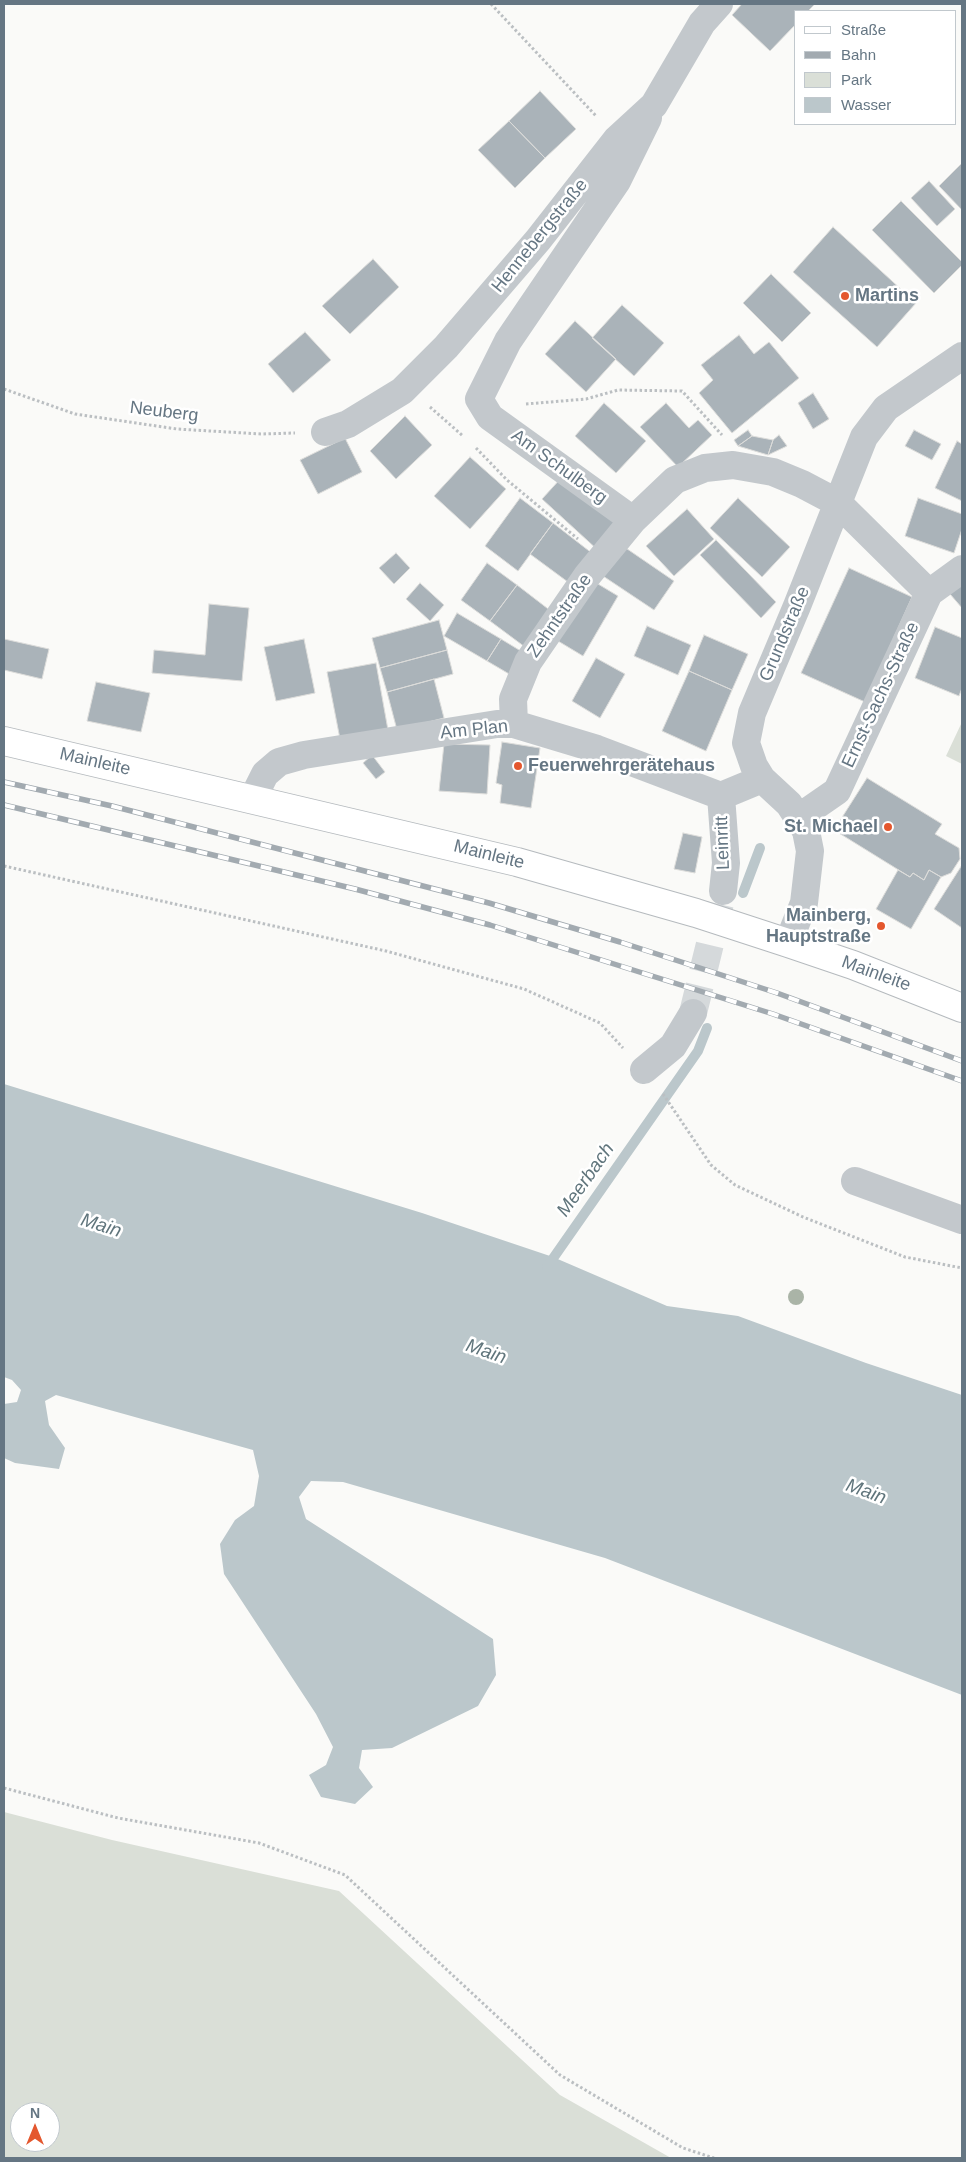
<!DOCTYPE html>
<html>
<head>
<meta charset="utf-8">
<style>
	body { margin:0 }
	#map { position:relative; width:966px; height:2162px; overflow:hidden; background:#fafaf8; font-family:Helvetica,sans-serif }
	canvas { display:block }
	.frame { position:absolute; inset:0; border:5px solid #657683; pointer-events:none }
	.legend { position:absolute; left:794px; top:10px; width:162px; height:115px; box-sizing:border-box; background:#fff; border:1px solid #c1c8cd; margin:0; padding:6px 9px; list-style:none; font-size:15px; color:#657683 }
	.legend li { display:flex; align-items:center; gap:10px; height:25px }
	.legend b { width:25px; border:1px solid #c1c8cd }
	.north { position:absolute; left:10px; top:2102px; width:50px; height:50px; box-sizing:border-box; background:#fff; border:1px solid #c1c8cd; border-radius:50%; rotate:0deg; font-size:14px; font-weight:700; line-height:20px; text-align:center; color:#657683 }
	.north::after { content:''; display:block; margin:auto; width:18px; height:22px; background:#e4572e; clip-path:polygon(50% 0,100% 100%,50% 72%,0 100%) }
</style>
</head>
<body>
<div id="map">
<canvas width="966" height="2162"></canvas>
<div class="frame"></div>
<ul class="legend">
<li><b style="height:6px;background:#fff"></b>Straße</li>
<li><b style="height:6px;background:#a2aab0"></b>Bahn</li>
<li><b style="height:14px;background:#dadfd7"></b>Park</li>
<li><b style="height:14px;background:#bbc7cb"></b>Wasser</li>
</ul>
<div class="north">N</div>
</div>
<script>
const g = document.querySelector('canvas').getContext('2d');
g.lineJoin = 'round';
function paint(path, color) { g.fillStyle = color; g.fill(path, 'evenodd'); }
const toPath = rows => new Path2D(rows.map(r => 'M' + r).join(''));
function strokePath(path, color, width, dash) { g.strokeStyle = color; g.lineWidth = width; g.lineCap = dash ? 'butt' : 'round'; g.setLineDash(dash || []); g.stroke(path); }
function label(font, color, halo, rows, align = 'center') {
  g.font = font + ' Helvetica,sans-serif'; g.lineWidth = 5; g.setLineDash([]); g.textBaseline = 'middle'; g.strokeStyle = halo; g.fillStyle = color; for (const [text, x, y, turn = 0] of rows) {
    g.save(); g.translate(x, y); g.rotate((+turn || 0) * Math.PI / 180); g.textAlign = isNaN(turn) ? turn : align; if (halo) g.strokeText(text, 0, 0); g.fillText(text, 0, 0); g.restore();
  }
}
paint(toPath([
	[962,722,962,764,946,756],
	[4,1812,112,1840,339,1891,560,2095,671,2158,4,2158],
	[20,2112,50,2112,50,2142,20,2142]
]), '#dadfd7');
paint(toPath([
	[4,1084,422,1213,553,1257,667,1306,738,1316,866,1363,962,1395,962,1695,605,1558,343,1482,311,1481,299,1497,306,1519,493,1639,496,1675,478,1706,392,1748,362,1750,359,1768,373,1787,355,1804,321,1797,309,1775,326,1765,333,1747,316,1714,224,1574,220,1544,235,1520,254,1506,259,1476,253,1450,56,1395,45,1401,49,1425,65,1448,59,1469,15,1463,4,1458,4,1404,17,1402,21,1390,12,1380,4,1377]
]), '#bbc7cb');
strokePath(toPath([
	[743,893,760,848],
	[547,1267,698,1051,707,1028]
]), '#bbc7cb', 10);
const building = toPath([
	[742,4,815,4,808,11,795,11,795,25,770,51,732,15,742,4],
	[540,91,576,129,545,158,509,121,540,91],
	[509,121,545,158,515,188,478,150,509,121],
	[962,163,962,210,939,186,962,163],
	[929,181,955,209,937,226,911,198,929,181],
	[901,201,962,262,962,265,934,293,872,230,901,201],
	[833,227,916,303,877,347,793,272,833,227],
	[373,259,399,287,350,334,322,306,373,259],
	[771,274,811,313,782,342,743,303,771,274],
	[622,305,664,343,634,376,592,338,622,305],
	[575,321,616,359,586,392,545,354,575,321],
	[305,332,331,360,293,393,268,364,305,332],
	[739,335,754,354,769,342,799,378,732,433,699,393,713,380,701,365,739,335],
	[813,393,829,419,813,429,798,403,813,393],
	[604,403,646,441,616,473,575,436,604,403],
	[666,403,689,428,698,420,712,435,678,467,640,427,666,403],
	[405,416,432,445,396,479,370,451,405,416],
	[748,430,752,436,738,446,734,440,748,430],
	[914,430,941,444,932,460,905,446,914,430],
	[779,435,787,446,768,455,773,440,779,435],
	[752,436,773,440,768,455,738,446,752,436],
	[345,438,362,472,318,494,300,460,345,438],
	[957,441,962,444,962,501,935,488,957,441],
	[470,457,506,489,470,529,434,496,470,457],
	[563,476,621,528,600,552,542,499,563,476],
	[520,498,553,523,518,571,485,546,520,498],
	[738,498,790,547,762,577,710,528,738,498],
	[918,498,962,514,962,529,954,553,905,536,918,498],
	[687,509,714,539,674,576,646,546,687,509],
	[553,523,593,554,572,585,530,554,553,523],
	[716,540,776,602,761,618,700,555,716,540],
	[617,542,674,581,654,610,597,572,617,542],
	[396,553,410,568,394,584,379,568,396,553],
	[487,563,517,585,490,621,461,600,487,563],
	[849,568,912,597,865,702,801,673,849,568],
	[588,578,618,596,583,656,553,638,588,578],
	[962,582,962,608,950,594,962,582],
	[420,583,444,605,430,621,406,599,420,583],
	[517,585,556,615,529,650,490,621,517,585],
	[209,604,249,608,242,681,152,673,154,650,205,655,209,604],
	[457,613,501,639,487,661,444,636,457,613],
	[439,620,447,650,380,668,372,638,439,620],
	[647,626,691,645,678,675,634,656,647,626],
	[935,627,962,638,962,688,959,696,915,678,935,627],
	[704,635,748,654,732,690,689,671,704,635],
	[4,639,49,649,42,679,4,670,4,639],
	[304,639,315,693,276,701,264,647,304,639],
	[501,639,529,656,516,678,487,661,501,639],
	[447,650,453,674,387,692,380,668,447,650],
	[596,658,625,674,600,718,572,701,596,658],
	[376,663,388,730,340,739,327,672,376,663],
	[689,671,732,690,706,751,662,731,689,671],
	[434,679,444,718,397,730,387,692,434,679],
	[96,682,150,693,141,732,87,721,96,682],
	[502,742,540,748,531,808,500,803,502,785,496,783,502,742],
	[444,744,490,745,487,794,439,791,444,744],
	[372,755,385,772,376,779,363,763,372,755],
	[867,778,942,824,935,834,959,848,960,859,951,873,941,877,929,870,924,880,913,873,910,877,834,830,867,778],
	[683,833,702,837,695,873,674,869,683,833],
	[962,865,962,928,934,909,962,865],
	[898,870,910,877,913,873,924,880,929,870,941,877,911,929,876,909,898,870]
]);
paint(building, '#aab3b9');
strokePath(building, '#dcdcda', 1);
strokePath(toPath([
	[693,1013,723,891]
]), '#d5d9db', 28, [28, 14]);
const major = toPath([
	[4,741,517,862,696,913,788,943,853,965,962,1008]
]);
strokePath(major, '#b5babe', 30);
strokePath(toPath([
	[491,4,597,117],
	[4,389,75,414,177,429,261,434,295,433],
	[526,404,586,399,618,390,682,391,722,435],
	[430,407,463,436],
	[476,448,507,480,578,539],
	[4,866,386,951,524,989,600,1023,623,1048],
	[663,1094,711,1165,735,1185,803,1217,905,1257,962,1268],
	[4,1788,118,1818,259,1843,345,1875,560,2075,683,2148,714,2158]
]), '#bbbfc2', 3, [2.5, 2.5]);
strokePath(toPath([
	[325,432,348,424,402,391,446,347,538,240,617,139,654,105,702,23,719,4],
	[633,520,490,417,479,399,508,341,617,181,648,118],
	[514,724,513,699,528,662,587,576,633,520,675,480,705,468,733,465,773,472,802,484,838,503,929,593],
	[721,796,726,863,723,891],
	[253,798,265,774,279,762,304,755,497,724,514,724,597,749,721,796,762,779],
	[798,818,837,791,929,593,962,569],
	[788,943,804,903,810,851,806,831,798,818,789,804,762,779,754,766,746,743,752,713,797,606,864,437,886,408,962,356],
	[644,1070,673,1046,693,1013],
	[855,1181,962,1220]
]), '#c3c8cc', 28);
strokePath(major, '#fff', 28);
const rail = toPath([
	[4,782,112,806,489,903,620,942,777,993,962,1061],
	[4,805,355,889,490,925,773,1014,962,1081]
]);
strokePath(rail, '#a2aab0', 5.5);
strokePath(rail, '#fff', 4, [11]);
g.fillStyle = '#aab4a7';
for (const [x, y] of [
	[796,1297]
]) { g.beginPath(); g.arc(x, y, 8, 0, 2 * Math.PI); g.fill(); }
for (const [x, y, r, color] of [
	[845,296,5,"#e4572e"],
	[518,766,5,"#e4572e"],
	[888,827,5,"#e4572e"],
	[881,926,5,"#e4572e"]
]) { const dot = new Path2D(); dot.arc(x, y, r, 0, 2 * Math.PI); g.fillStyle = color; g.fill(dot); strokePath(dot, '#fff', 2); }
label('18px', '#657683', '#fff', [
	["Hennebergstraße",540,236,-51],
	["Neuberg",164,412,7],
	["Am Schulberg",559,467,36],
	["Zehntstraße",560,616,-55],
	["Grundstraße",785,634,-67],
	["Ernst-Sachs-Straße",881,695,-65],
	["Am Plan",474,730,-6],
	["Mainleite",95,762,13],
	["Leinritt",723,843,-92],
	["Mainleite",489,855,14],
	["Mainleite",876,974,20]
]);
label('bold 18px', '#657683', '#fff', [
	["Martins",855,296],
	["Feuerwehrgerätehaus",528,766],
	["St. Michael",878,827,"right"],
	["Mainberg,",871,916,"right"],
	["Hauptstraße",871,937,"right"]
], 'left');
label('italic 19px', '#60757c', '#fff', [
	["Meerbach",586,1180,-55],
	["Main",101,1226,18],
	["Main",486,1352,19],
	["Main",866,1492,20]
]);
</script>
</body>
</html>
